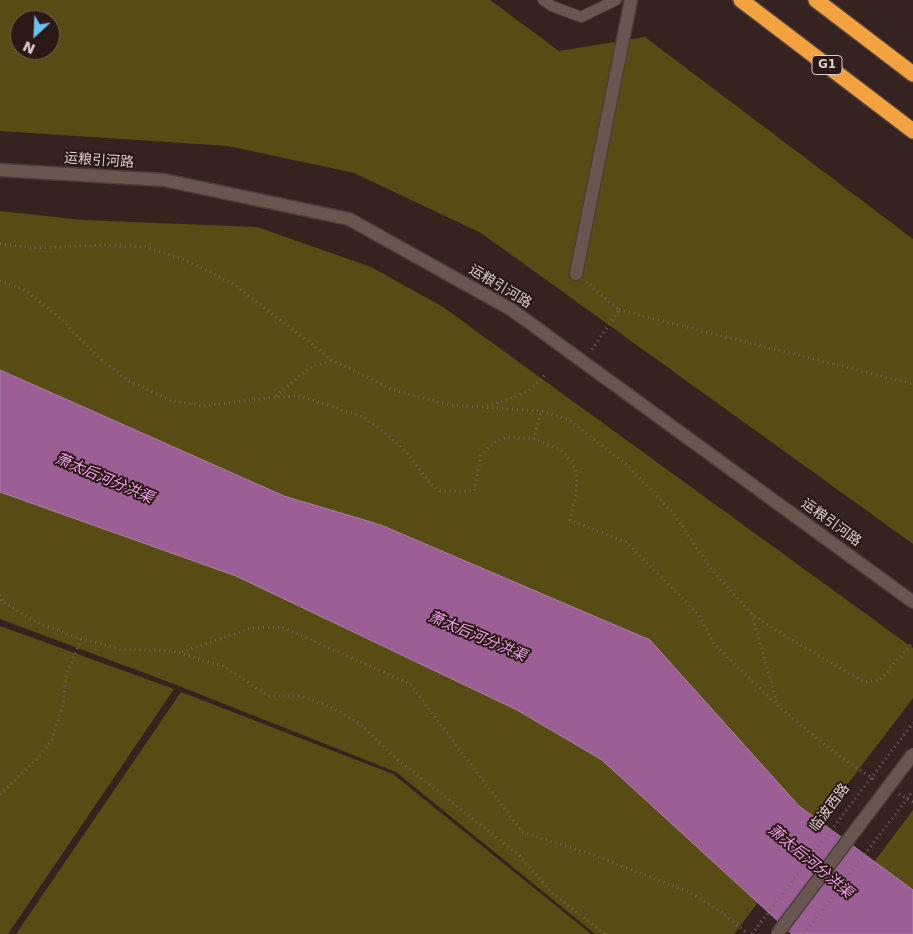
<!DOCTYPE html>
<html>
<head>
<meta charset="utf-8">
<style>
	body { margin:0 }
	#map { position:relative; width:913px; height:934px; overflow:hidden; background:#34231f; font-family:"DejaVu Sans",sans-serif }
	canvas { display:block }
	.north { position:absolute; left:10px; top:10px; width:50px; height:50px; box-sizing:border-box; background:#2a1915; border:1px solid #70615e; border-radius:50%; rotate:205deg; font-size:14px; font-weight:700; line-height:20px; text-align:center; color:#dacecb }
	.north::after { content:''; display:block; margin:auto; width:18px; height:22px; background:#69c3f1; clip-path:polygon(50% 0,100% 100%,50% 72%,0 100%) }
</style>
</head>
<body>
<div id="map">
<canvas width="913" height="934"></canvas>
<div class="north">N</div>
</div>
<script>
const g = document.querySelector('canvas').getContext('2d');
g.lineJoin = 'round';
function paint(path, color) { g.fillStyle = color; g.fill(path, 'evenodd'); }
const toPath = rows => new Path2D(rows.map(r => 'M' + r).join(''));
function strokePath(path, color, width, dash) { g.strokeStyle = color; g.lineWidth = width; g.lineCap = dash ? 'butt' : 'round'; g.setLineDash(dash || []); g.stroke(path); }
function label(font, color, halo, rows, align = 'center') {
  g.font = font + ' "DejaVu Sans","Noto Sans SC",sans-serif'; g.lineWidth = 4; g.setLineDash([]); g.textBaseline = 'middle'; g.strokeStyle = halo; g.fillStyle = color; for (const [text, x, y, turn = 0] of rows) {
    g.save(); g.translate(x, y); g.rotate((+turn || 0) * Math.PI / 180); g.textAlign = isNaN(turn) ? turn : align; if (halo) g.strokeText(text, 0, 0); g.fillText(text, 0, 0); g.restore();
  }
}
paint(toPath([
	[0,0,490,0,559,51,645,37,913,239,913,544,481,233,354,173,228,146,0,131],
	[20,20,50,20,50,50,20,50],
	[0,211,83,220,257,227,371,267,443,307,913,648,913,698,734,934,595,934,396,772,174,684,0,619],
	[0,626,174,689,8,934,0,934],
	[181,692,393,774,591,934,16,934],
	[913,810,913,934,820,934]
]), '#574c13');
const water = toPath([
	[0,370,284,496,381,525,650,640,799,806,913,890,913,934,792,934,602,760,517,710,236,576,0,492,0,370]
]);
paint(water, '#9b5f96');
strokePath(water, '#ae80a6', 1);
const lane = toPath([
	[543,0,552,6,581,17,616,0]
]);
const secondary = toPath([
	[0,170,164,180,349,219,512,310,913,602],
	[576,274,631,0]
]);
const highway = toPath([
	[741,0,913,131],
	[816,0,913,74]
]);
strokePath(lane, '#4d3e3b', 12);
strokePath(secondary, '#4d3e3b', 15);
strokePath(highway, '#4d3e3b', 18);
strokePath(toPath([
	[0,244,36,248,105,245,145,247,188,261,235,285,332,360,393,390,451,405,541,411,569,420,627,465,674,514,711,569,752,614,772,628,864,682,880,680,913,642],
	[0,281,25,290,59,317,98,357,129,381,170,400,203,406,276,397,301,396,328,405,363,417,388,435,409,455,429,482,440,491,474,491,481,455,493,443,507,437,534,439,561,450,573,463,577,475,576,495,570,520,626,542,699,615,714,644,778,706,830,749,876,781],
	[586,282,619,310,591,351],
	[619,310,913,384],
	[276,396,309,368,332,360],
	[487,406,515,397,532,388,546,374],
	[534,439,541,411],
	[0,595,5,603],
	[0,600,38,623,81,639,120,649,172,651,223,666,269,696,301,696,333,708,360,724,391,754,520,856,552,893,605,934],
	[752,614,778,706],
	[182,652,251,628,282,627,410,684,522,832,591,854,689,892,721,912,748,934],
	[0,794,40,756,52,739,63,705,66,677,81,639],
	[899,794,913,802],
	[752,934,913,723],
	[804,934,913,791]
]), '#746561', 3, [1, 4]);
strokePath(lane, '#6a5651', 10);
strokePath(secondary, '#6a5651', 12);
strokePath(highway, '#f4a13f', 15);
const secondaryBridge = toPath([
	[777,934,913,754]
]);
strokePath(secondaryBridge, '#4d3e3b', 15, []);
strokePath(secondaryBridge, '#6a5651', 12);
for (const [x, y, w] of [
	[827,65,30]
]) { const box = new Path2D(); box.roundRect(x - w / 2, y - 9.5, w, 19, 4); g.fillStyle = '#2a1915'; g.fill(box); strokePath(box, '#dacecb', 1); }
label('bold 12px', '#dacecb', null, [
	["G1",827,65]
]);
label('14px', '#dacecb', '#2a1915', [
	["运粮引河路",99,161,4],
	["运粮引河路",500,287,31],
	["运粮引河路",831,523,36],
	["临波西路",830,808,-53]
]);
label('italic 15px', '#f19eeb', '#2a1915', [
	["萧太后河分洪渠",104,479,23],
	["萧太后河分洪渠",477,637,23],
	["萧太后河分洪渠",810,862,40]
]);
</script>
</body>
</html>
